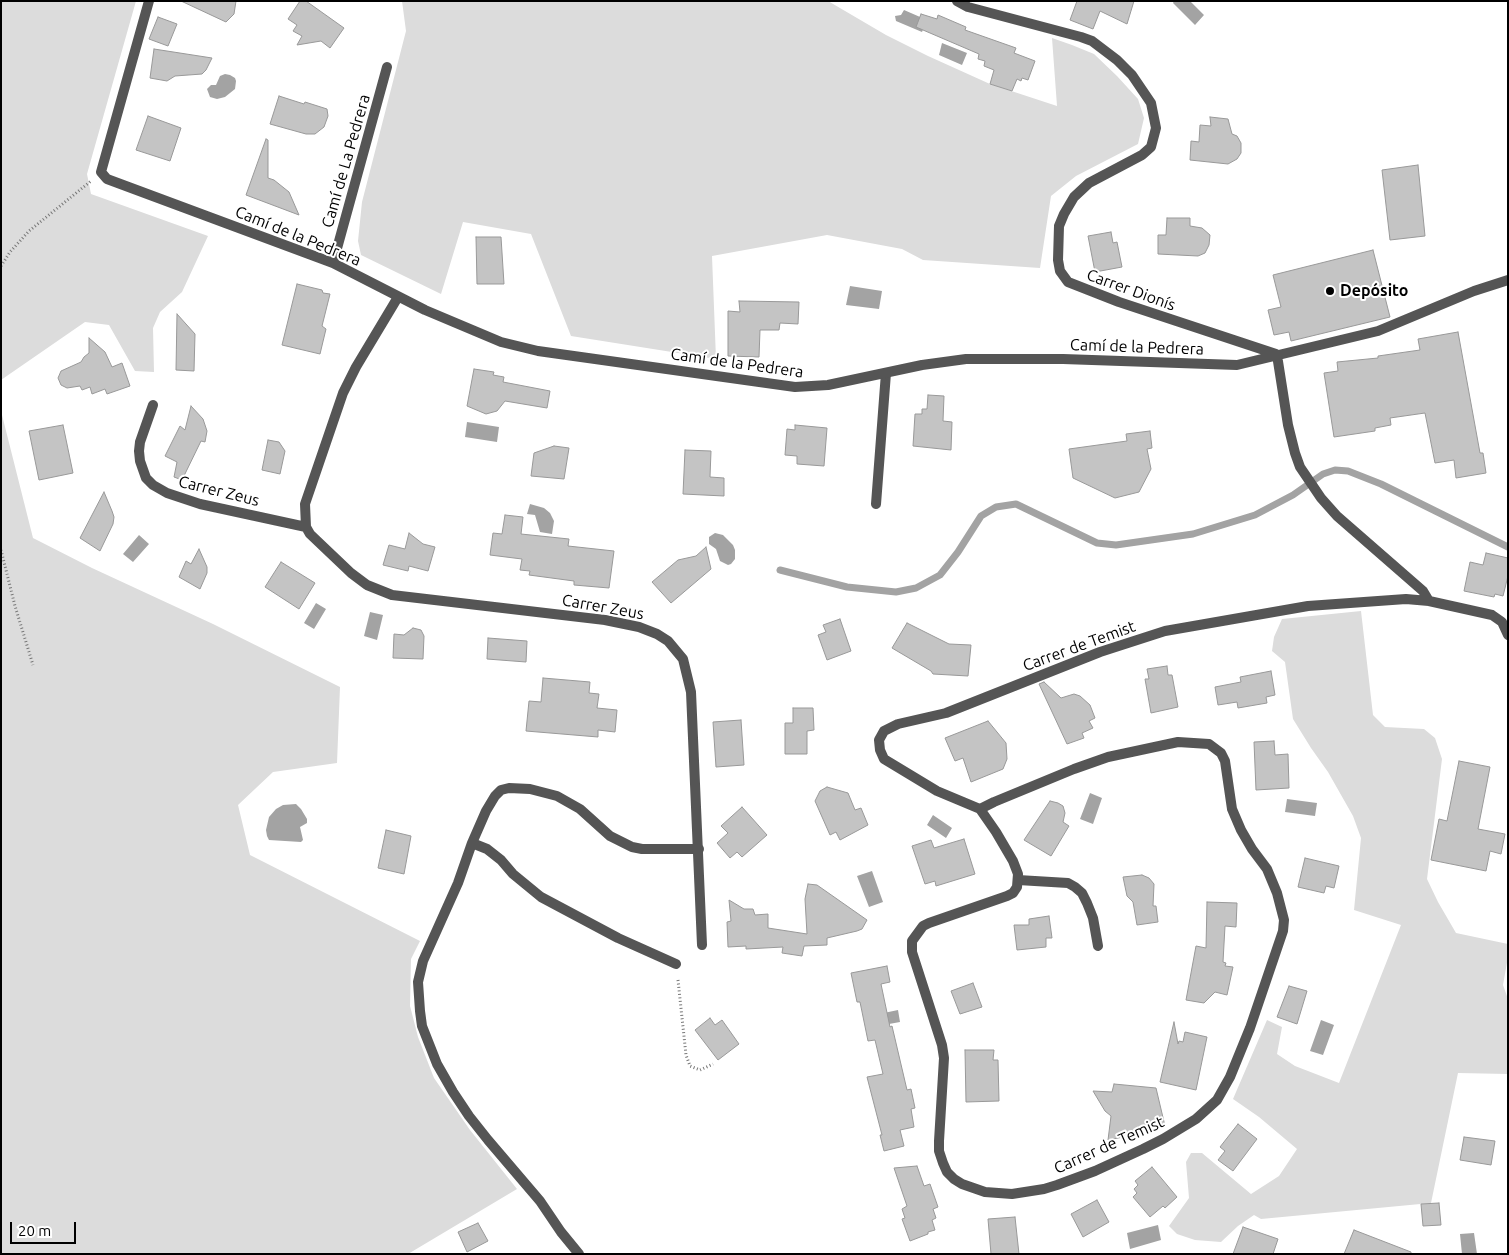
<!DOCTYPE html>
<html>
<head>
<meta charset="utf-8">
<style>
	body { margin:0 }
	#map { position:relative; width:1509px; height:1255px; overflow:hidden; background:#fff; font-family:Ubuntu,sans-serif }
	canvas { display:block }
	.frame { position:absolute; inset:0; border:2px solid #000; pointer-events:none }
	.scale { position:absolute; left:10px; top:1222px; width:66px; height:22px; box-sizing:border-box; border:2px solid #000; border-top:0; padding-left:6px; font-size:15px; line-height:18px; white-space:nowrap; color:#000; -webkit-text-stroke:4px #fff; paint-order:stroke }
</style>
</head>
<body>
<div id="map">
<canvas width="1509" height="1255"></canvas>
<div class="frame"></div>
<div class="scale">20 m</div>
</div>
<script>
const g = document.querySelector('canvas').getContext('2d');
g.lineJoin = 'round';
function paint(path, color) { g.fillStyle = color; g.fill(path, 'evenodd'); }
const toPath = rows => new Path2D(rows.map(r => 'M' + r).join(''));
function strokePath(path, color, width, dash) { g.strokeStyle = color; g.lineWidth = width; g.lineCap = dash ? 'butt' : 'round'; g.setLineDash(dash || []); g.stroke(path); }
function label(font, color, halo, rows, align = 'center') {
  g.font = font + ' Ubuntu,sans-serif'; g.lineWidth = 4; g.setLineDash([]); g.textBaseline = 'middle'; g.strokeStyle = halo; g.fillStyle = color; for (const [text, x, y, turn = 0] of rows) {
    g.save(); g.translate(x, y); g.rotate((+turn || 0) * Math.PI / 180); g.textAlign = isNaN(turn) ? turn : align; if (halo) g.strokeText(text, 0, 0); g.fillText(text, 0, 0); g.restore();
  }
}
paint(toPath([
	[1,1,136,1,87,174,91,194,208,236,182,292,160,312,153,328,154,372,135,371,109,325,85,322,1,380],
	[402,1,828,1,886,35,928,56,990,84,1057,106,1052,38,1072,45,1094,54,1117,76,1138,99,1144,118,1138,144,1076,176,1051,196,1040,268,923,260,902,249,827,235,712,256,716,359,571,336,531,234,463,222,441,294,361,255,358,241,362,202,406,31],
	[1,411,33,538,92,568,213,624,340,687,337,763,273,772,238,805,250,855,420,941,411,959,410,1006,418,1037,434,1078,470,1130,517,1189,408,1254,1,1254],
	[1361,611,1373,715,1385,727,1424,729,1435,738,1442,759,1427,879,1438,902,1456,933,1508,944,1508,957,1503,985,1508,999,1508,1074,1458,1073,1431,1203,1261,1219,1254,1215,1238,1226,1221,1242,1195,1240,1177,1234,1169,1226,1189,1198,1186,1162,1191,1153,1202,1153,1251,1194,1279,1176,1297,1149,1259,1117,1233,1099,1267,1020,1282,1027,1277,1054,1295,1066,1339,1083,1401,925,1354,910,1361,838,1353,816,1328,772,1311,748,1293,719,1285,662,1272,651,1274,637,1282,619]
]), '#dcdcdc');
paint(toPath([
	[1174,1,1190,1,1204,15,1195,25,1173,3],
	[904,10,927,20,922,32,896,21,895,16,901,15],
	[942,43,967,53,962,65,939,55],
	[225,74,230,75,235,78,236,81,235,89,225,97,217,99,210,97,207,89,211,85,216,85,220,76],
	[850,286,882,291,879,309,846,305],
	[467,422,499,427,497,442,465,437],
	[530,504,544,508,550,513,554,521,552,534,540,532,535,515,527,514],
	[715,533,723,535,733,545,735,550,735,559,731,564,728,565,720,561,716,549,709,544,709,537],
	[139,535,149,544,133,562,123,554],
	[316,603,326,609,314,629,304,623],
	[370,612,383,615,377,640,364,636],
	[1090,793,1102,798,1093,824,1080,819],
	[1287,799,1317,803,1315,816,1285,812],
	[296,804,301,809,307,819,307,823,300,827,303,840,301,842,269,840,267,836,266,830,269,817,276,809,283,805],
	[933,815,952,828,946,838,927,825],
	[872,871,883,902,869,907,857,876],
	[898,1010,900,1022,867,1028,865,1017],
	[1321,1020,1334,1025,1323,1055,1310,1051],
	[1158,1225,1161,1240,1130,1249,1127,1233],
	[1474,1233,1477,1254,1462,1254,1460,1234]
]), '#a3a3a3');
strokePath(toPath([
	[780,570,847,587,896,592,916,588,940,575,958,552,981,516,996,507,1016,504,1097,543,1116,545,1193,534,1255,515,1293,495,1323,474,1335,470,1348,471,1381,484,1508,547]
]), '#a3a3a3', 7);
const building = toPath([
	[181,1,236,1,234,14,226,22,181,1],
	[300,1,306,1,344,28,330,48,321,41,297,45,302,36,293,31,297,25,288,19,300,1],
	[1077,1,1134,1,1127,24,1100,11,1093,29,1070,20,1077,1],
	[921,14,937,19,938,15,966,27,965,30,1016,48,1014,53,1035,61,1028,80,1022,78,1021,81,1017,79,1012,91,990,84,994,70,984,66,985,61,978,59,979,54,916,27,921,14],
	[158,17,177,24,168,46,149,39,158,17],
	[154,49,212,58,206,70,202,74,175,76,167,81,150,78,154,49],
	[279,96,304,104,305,102,327,109,328,116,324,127,315,134,306,134,270,124,279,96],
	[148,116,181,128,170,161,136,150,148,116],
	[1210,117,1228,119,1232,134,1237,136,1241,143,1241,153,1237,159,1228,164,1190,160,1191,141,1199,142,1200,125,1211,126,1210,117],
	[266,139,268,140,268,178,274,180,289,192,299,215,246,195,266,139],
	[1418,165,1425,236,1390,240,1382,170,1418,165],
	[1167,218,1190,218,1190,226,1202,228,1210,235,1209,245,1205,253,1198,256,1158,254,1158,235,1166,235,1167,218],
	[1111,232,1113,243,1117,242,1122,267,1095,272,1088,236,1111,232],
	[476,237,501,237,504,284,477,284,476,237],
	[1373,250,1390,317,1291,341,1289,332,1274,335,1268,310,1281,307,1273,275,1373,250],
	[297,284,322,290,323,293,330,294,322,326,326,329,320,354,282,345,297,284],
	[739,301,799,302,798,324,780,323,779,330,760,330,759,357,728,356,728,311,740,312,739,301],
	[177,314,195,334,194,371,176,370,177,314],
	[1458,332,1480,453,1483,453,1486,473,1456,478,1454,460,1435,463,1425,413,1390,418,1391,425,1375,428,1375,431,1334,437,1324,373,1338,371,1337,362,1378,358,1378,356,1420,350,1418,339,1458,332],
	[89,338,105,352,112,367,122,363,130,386,107,394,105,389,92,394,90,387,82,390,80,386,67,388,61,385,58,378,61,371,81,362,84,357,89,353,89,338],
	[474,369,494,372,493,375,504,377,503,382,550,391,547,408,505,401,497,411,486,414,467,406,474,369],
	[928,395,944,396,943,421,952,422,951,450,913,446,915,414,922,414,922,409,927,409,928,395],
	[191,406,203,419,207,431,205,442,201,441,182,480,174,477,177,462,165,456,180,426,185,430,191,406],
	[63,425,73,473,39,480,29,431,63,425],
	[795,425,827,428,824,466,797,464,797,456,785,455,787,429,795,430,795,425],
	[1150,431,1152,448,1147,449,1151,469,1139,492,1115,498,1073,478,1069,449,1127,441,1126,434,1150,431],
	[268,440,279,442,285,451,280,474,262,470,268,440],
	[554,446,569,448,564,479,531,476,534,453,554,446],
	[685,450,711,451,710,477,724,478,724,496,683,494,685,450],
	[104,492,112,511,114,517,113,524,100,551,80,538,104,492],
	[505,515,523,517,521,534,569,539,568,546,614,551,609,588,574,585,574,581,529,575,530,571,520,570,522,559,490,555,493,533,502,534,505,515],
	[409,533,423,544,435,547,428,571,409,566,408,571,383,565,389,545,405,549,409,533],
	[706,547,711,569,671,603,652,582,678,560,696,556,706,547],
	[199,549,207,567,207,573,200,589,179,577,186,561,191,564,199,549],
	[1486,553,1508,558,1508,576,1503,596,1495,594,1494,597,1464,591,1470,562,1483,565,1486,553],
	[281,562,315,583,299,609,265,587,281,562],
	[840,619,851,651,827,660,818,635,826,632,823,625,840,619],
	[907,623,949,644,971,645,968,676,933,674,931,671,892,648,907,623],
	[413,628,421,630,424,636,423,659,393,658,394,634,404,635,413,628],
	[488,638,527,641,526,662,487,659,488,638],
	[1167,666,1168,675,1172,675,1178,707,1151,713,1145,679,1149,679,1147,669,1167,666],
	[1271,671,1275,695,1266,697,1267,703,1238,708,1237,702,1218,705,1215,687,1241,682,1240,677,1271,671],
	[543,678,590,682,589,693,599,694,597,708,617,710,615,732,598,730,598,737,526,731,529,701,541,702,543,678],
	[1044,682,1061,698,1074,694,1080,696,1090,705,1095,718,1089,721,1093,728,1082,733,1084,738,1067,744,1039,684,1044,682],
	[793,708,813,708,814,730,807,731,807,754,785,754,785,723,793,723,793,708],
	[741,720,744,765,716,767,713,722,741,720],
	[988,721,1006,743,1007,759,1003,769,971,782,963,758,955,761,945,738,988,721],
	[1274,741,1275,755,1288,754,1289,788,1256,790,1254,742,1274,741],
	[1459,761,1490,767,1478,829,1505,834,1501,854,1490,851,1486,871,1431,860,1439,819,1447,821,1459,761],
	[827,787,848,793,855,810,861,808,868,825,840,840,836,832,830,835,815,801,820,791,827,787],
	[1050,801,1058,803,1063,806,1065,813,1063,822,1069,826,1051,856,1024,840,1050,801],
	[742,807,767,835,742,857,737,852,730,858,717,843,728,833,721,826,742,807],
	[386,830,411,836,404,874,378,868,386,830],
	[964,839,975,874,936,886,935,881,925,884,912,846,931,840,934,848,964,839],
	[1305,858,1339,866,1334,888,1326,886,1324,893,1298,887,1305,858],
	[1142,875,1149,878,1154,884,1153,906,1156,906,1158,922,1137,925,1133,902,1127,896,1123,877,1142,875],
	[808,884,817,885,867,920,862,929,857,931,827,938,827,945,804,946,802,956,782,953,783,947,746,949,746,946,728,947,727,922,731,921,729,900,744,909,753,909,755,915,768,914,768,928,807,934,805,899,808,884],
	[1207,902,1237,903,1236,927,1225,926,1223,962,1226,963,1225,966,1233,967,1227,995,1215,992,1204,1003,1186,1000,1196,946,1206,948,1207,902],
	[1049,916,1052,938,1046,938,1046,947,1017,950,1014,925,1029,925,1029,919,1049,916],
	[887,966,890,982,881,984,890,1027,892,1026,907,1090,911,1089,915,1108,911,1109,914,1127,900,1130,904,1146,884,1151,880,1135,882,1135,867,1077,883,1074,875,1040,868,1041,860,1002,857,1002,851,973,887,966],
	[973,983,982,1007,960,1014,951,991,973,983],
	[1289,986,1307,991,1297,1024,1277,1017,1289,986],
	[710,1018,715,1025,722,1020,739,1044,718,1060,695,1030,710,1018],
	[1174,1022,1178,1044,1179,1041,1183,1042,1185,1032,1207,1037,1196,1090,1160,1082,1174,1022],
	[965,1050,994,1050,993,1060,998,1060,999,1101,966,1102,965,1050],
	[1114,1084,1156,1088,1165,1126,1137,1133,1127,1132,1123,1137,1108,1140,1111,1116,1105,1111,1093,1091,1112,1092,1114,1084],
	[1238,1124,1257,1139,1233,1171,1218,1160,1225,1151,1220,1147,1238,1124],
	[1464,1137,1495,1141,1491,1165,1460,1160,1464,1137],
	[917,1166,924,1186,930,1184,938,1207,933,1209,936,1218,932,1220,935,1230,928,1232,928,1234,910,1241,902,1219,905,1218,902,1209,907,1206,894,1168,917,1166],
	[1152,1167,1177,1197,1165,1208,1163,1206,1150,1217,1133,1197,1137,1193,1134,1189,1138,1185,1135,1181,1152,1167],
	[1097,1200,1109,1222,1083,1237,1071,1214,1097,1200],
	[1439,1203,1441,1225,1423,1226,1421,1204,1439,1203],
	[1015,1217,1019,1254,991,1254,988,1219,1015,1217],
	[478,1223,488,1241,467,1252,458,1232,478,1223],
	[1243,1227,1278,1239,1273,1254,1233,1254,1243,1227],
	[1354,1230,1411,1252,1411,1254,1344,1254,1354,1230]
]);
paint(building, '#c4c4c4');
strokePath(building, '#999', 1);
strokePath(toPath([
	[1,266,10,252,29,231,91,181],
	[1,550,15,606,33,665],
	[678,980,686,1055,690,1066,700,1070,713,1064]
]), '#777', 3, [1, 2.5]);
strokePath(toPath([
	[876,504,886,373],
	[472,843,487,849,501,860,513,874,541,897,618,938,676,964],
	[1018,880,1068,883,1075,887,1082,893,1087,903,1093,918,1098,946],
	[579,1254,561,1232,540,1201,488,1140,469,1116,453,1092,437,1064,422,1026,420,1011,418,982,423,961,458,883,472,843,486,811,495,796,501,790,509,788,530,789,557,796,580,809,610,836,632,847,642,849,699,849]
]), '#555', 10);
strokePath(toPath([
	[149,1,101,172,107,179,333,263,425,310,501,342,538,351,795,387,828,385,922,365,966,359,1063,359,1237,365,1378,331,1474,291,1508,280],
	[957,1,968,7,1081,37,1092,41,1117,60,1132,75,1151,103,1156,128,1151,147,1142,155,1089,183,1074,197,1064,214,1059,226,1058,260,1060,271,1068,282,1119,302,1276,354],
	[333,263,387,67],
	[1277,355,1288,425,1295,453,1300,467,1321,498,1337,516,1423,591,1429,601],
	[153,405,140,442,139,451,140,461,146,478,153,485,167,493,200,504,306,527,310,534,351,573,367,585,392,595,605,620,639,627,657,634,668,641,683,659,691,692,702,945],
	[306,527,305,504,343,393,356,367,398,297],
	[980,809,994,802,1074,769,1108,757,1178,742,1209,744,1221,753,1225,761,1232,809,1241,830,1252,849,1267,869,1277,893,1284,920,1283,931,1250,1028,1230,1077,1217,1100,1196,1119,1163,1139,1143,1149,1095,1171,1057,1185,1044,1189,1012,1194,985,1192,962,1184,954,1179,947,1172,943,1163,939,1151,939,1141,944,1058,942,1045,912,952,912,941,923,926,929,923,1007,896,1013,893,1017,887,1018,874,1013,861,996,832,980,809,937,791,884,759,880,750,879,740,884,731,898,724,946,713,1100,652,1165,631,1308,606,1406,599,1429,601,1492,615,1502,622,1508,635]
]), '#555', 10);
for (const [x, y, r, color] of [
	[1330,291,5,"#000"]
]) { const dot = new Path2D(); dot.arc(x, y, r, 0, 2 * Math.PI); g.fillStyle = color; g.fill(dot); strokePath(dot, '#fff', 2); }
label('16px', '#000', '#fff', [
	["Camí de La Pedrera",346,161,-74],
	["Camí de la Pedrera",298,236,22],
	["Carrer Dionís",1131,290,20],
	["Camí de la Pedrera",1137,347,2],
	["Camí de la Pedrera",737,363,8],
	["Carrer Zeus",219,491,14],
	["Carrer Zeus",603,607,10],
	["Carrer de Temist",1079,646,-20],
	["Carrer de Temist",1109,1145,-24]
]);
label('bold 16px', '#000', '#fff', [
	["Depósito",1340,291]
], 'left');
</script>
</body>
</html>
